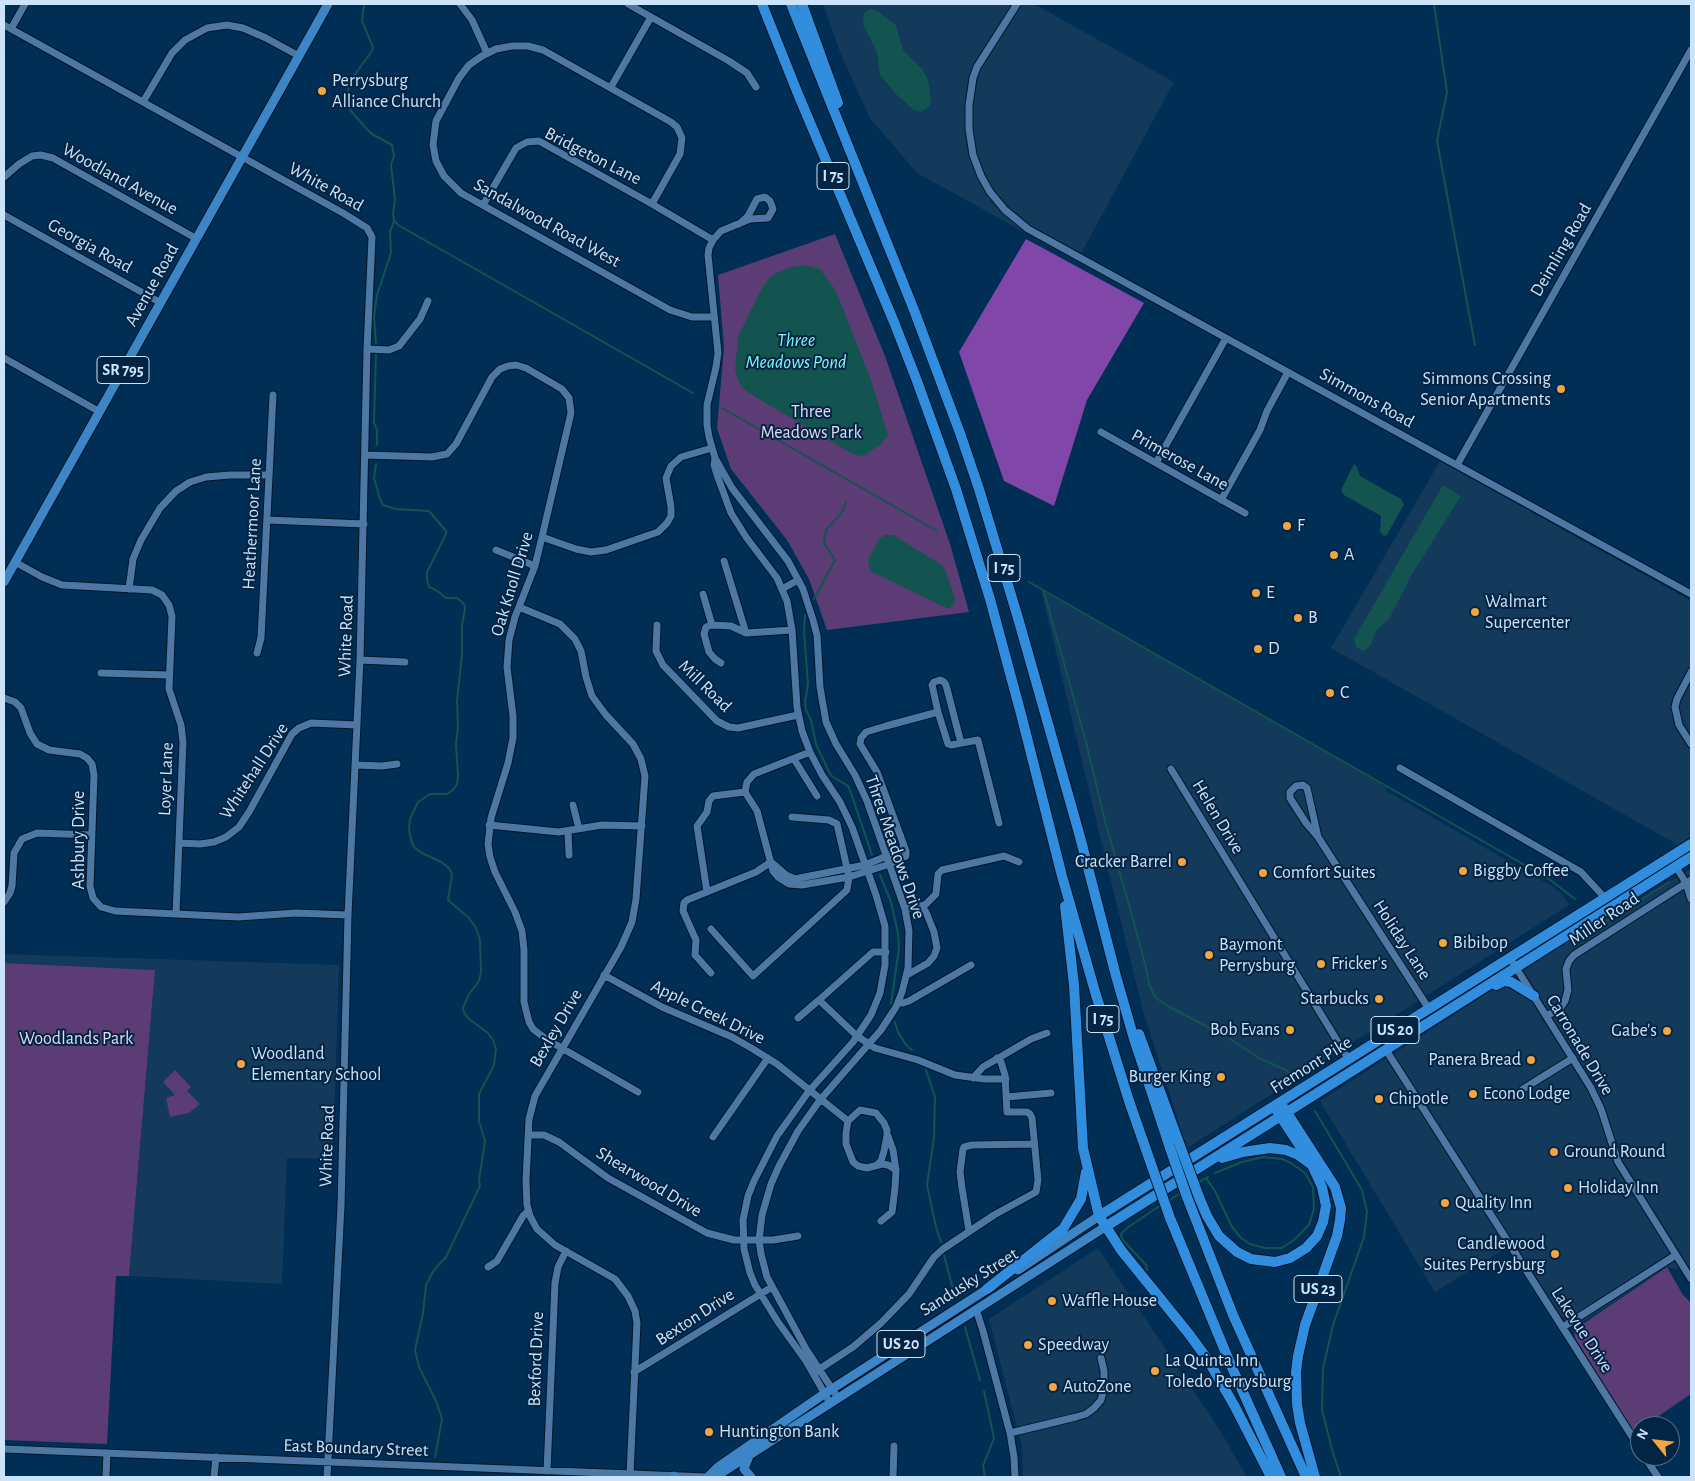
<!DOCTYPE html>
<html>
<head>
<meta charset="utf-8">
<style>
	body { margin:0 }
	#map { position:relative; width:1695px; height:1481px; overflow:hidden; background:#002e54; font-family:"Alegreya Sans",sans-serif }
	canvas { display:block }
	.frame { position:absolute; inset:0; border:5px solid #cbe3fb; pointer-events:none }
	.north { position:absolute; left:1630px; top:1416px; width:50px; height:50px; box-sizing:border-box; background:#032442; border:1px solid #53708c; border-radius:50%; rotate:299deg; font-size:14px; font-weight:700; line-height:20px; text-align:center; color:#cbe3fb }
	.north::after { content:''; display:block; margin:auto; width:18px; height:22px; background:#f2a541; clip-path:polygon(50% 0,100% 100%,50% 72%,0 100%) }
</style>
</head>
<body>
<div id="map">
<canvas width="1695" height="1481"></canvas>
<div class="frame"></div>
<div class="north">N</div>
</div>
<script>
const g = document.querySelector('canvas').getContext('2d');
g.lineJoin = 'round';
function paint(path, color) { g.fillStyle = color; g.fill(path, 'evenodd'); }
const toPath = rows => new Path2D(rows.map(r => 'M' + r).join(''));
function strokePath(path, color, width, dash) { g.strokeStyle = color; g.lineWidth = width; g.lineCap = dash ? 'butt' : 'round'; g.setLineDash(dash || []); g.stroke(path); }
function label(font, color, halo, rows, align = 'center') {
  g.font = font + ' "Alegreya Sans",sans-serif'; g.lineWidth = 4; g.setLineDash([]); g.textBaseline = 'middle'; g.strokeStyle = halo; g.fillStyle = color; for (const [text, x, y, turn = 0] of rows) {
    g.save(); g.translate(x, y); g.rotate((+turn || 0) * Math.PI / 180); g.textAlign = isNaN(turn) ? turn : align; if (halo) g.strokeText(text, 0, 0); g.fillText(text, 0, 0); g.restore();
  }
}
paint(toPath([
	[823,4,1034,4,1174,82,1077,261,917,173,870,118,841,55],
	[1440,461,1691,601,1691,836,1678,845,1331,648],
	[1041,590,1323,750,1387,788,1385,790,1555,888,1562,894,1569,905,1187,1148,1143,1011,1102,845],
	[1691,869,1691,1272,1666,1267,1576,1327,1562,1317,1514,1243,1435,1292,1320,1101,1586,930],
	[4,954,339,965,333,1159,287,1158,282,1284,129,1276,155,970,4,963],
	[1098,1248,1221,1432,1247,1477,1023,1477,1022,1447,989,1319]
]), '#13395b');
paint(toPath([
	[835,234,885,356,950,544,969,612,827,630,809,579,787,540,731,469,717,428,724,347,718,275],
	[4,963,155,970,129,1276,116,1276,107,1444,4,1440],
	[175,1070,191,1087,187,1091,200,1104,189,1113,170,1117,166,1098,175,1095,163,1082],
	[1667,1267,1683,1295,1691,1303,1691,1394,1644,1426,1640,1426,1640,1429,1634,1432,1575,1338,1574,1330]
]), '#5c3c74');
paint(toPath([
	[1026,239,1144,303,1087,400,1054,506,1004,481,959,352]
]), '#8046a8');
paint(toPath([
	[870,9,876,10,896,25,903,50,922,69,928,80,931,100,930,106,925,110,920,112,914,110,897,95,880,75,877,52,863,25,864,14],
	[804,265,820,269,836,291,871,380,888,435,881,444,865,455,859,456,851,453,757,398,745,390,740,384,737,377,735,370,738,337,761,290,768,279,774,274,792,267],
	[1354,464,1357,467,1360,476,1401,499,1404,504,1387,535,1384,536,1380,532,1381,516,1344,495,1341,490],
	[1443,485,1461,496,1411,576,1389,619,1377,629,1370,646,1364,651,1356,647,1354,639],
	[885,535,893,535,942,565,946,572,955,598,954,605,949,608,946,608,870,571,868,560,879,539]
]), '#135450');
strokePath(toPath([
	[364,4,362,21,373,47,372,51,350,81,347,96,348,104,351,111,365,127,372,134,392,145,394,156,391,165,395,199,393,214,394,220,398,225,693,393],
	[1434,4,1447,92,1437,141,1475,345],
	[376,344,374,316,377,295,391,253,390,232,394,221],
	[376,353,374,423,377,430,377,445],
	[722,408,937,531],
	[376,464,374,478,380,499,383,505,395,509,429,511,446,531,446,534,427,572,427,580,429,587,436,590,446,598,457,598,464,604,465,609,462,625,462,654,457,701,458,727,456,744,458,776,457,784,453,790,447,794,430,794,418,802,410,819,409,829,411,840,414,847,422,853,441,862,449,868,452,874,448,900,469,918,476,928,480,940,481,972,479,981,469,994,463,1008,464,1013,469,1019,488,1033,493,1040,496,1049,494,1065,479,1094,479,1121,485,1141,479,1180,480,1186,446,1257,434,1270,426,1285,423,1313,415,1350,419,1367,436,1401,442,1419,435,1457],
	[1029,582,1549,879,1575,899],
	[1044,592,1086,742,1105,821,1133,919,1147,972,1149,984,1155,997,1166,1005,1219,1033],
	[814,599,835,560,824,543,826,530,842,512,846,502],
	[805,615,804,631,808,684,805,702,806,710,811,720,816,744,829,772,832,776,848,786,851,793,872,855],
	[880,875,891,902,898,933,899,948,891,1004],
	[1594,929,1669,882],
	[895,1022,898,1032,906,1045,912,1050],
	[1230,1039,1261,1059,1286,1070,1293,1078],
	[926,1070,935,1097,934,1137,927,1185,936,1227,941,1242],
	[1315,1111,1362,1190,1367,1212,1364,1237,1333,1325,1323,1368,1322,1410,1333,1453,1341,1477],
	[1206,1178,1215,1191,1232,1227,1241,1238,1250,1244,1265,1248,1282,1248,1294,1240,1309,1225,1314,1209,1313,1187,1305,1173,1291,1163,1282,1159,1263,1157,1242,1162,1215,1173],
	[1197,1183,1208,1177],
	[1167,1202,1182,1192],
	[944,1255,954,1293],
	[1147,1270,1146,1265,1122,1239,1121,1234,1127,1228,1161,1205],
	[965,1327,980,1380],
	[984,1391,994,1438,983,1466,985,1477]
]), '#135450', 2);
const minor = toPath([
	[460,4,472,20,487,53],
	[628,4,729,61,747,73,756,87],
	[1017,4,977,67,973,78,969,105,969,129,973,155,981,176,990,192,1005,210,1028,229,1691,594],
	[4,25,343,213,367,228,372,237,367,349,360,660,348,915,341,1206,327,1477],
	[11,29,25,4],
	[611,87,651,17],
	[143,102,172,53,185,40,207,28,227,25,243,28,266,38,299,56],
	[4,177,19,164,32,156,41,155,53,158,197,239],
	[652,204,680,154,682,138,677,127,671,122,543,50,528,46,512,46,496,49,482,56,469,65,459,78,436,121,433,145,436,161,444,176,461,193,670,310,692,317,714,317],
	[483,205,516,148,527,142,539,141,652,204,713,240],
	[4,215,161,303],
	[739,224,748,216,757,199,765,197,770,201,773,209,768,218,750,219,721,231,713,240,709,248,708,255,718,353,716,367,707,405,707,425,709,437,715,458,732,488,788,561,803,589,813,620,817,635,820,687,826,722,836,744,855,775,867,801,905,909,909,931,908,968,902,992,896,1007,881,1030,820,1100,798,1131,779,1166,771,1184,762,1215,759,1240,761,1254,767,1277,806,1349,838,1398],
	[367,349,389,350,399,346,420,319,428,301],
	[4,358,100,412],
	[1101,432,1245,513],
	[365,455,432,457,447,454,456,444,492,377,500,369,508,366,516,365,526,368,562,389,569,398,571,413,542,537,535,566,515,617,509,640,507,667,513,716,513,738,508,763,491,818,488,844,490,857,495,872,515,912,522,931,524,950,524,1002,529,1022,533,1029,546,1039,638,1092],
	[715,458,714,465,717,475,731,513,746,537,777,578,787,601,792,630,797,707,802,731,810,752,822,775,840,802,852,827,876,895,885,926,885,965,880,993,871,1015,853,1042,809,1091,777,1136,754,1181,748,1196,743,1220,744,1249,750,1273,755,1285,778,1322,806,1361,830,1403],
	[1156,463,1226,338],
	[1457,465,1691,50],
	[1221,500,1260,430,1267,411,1288,372],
	[267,520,364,524],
	[542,537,576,549,591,552,606,550,658,532,667,523,671,516,671,507,666,478,671,466,681,457,712,448],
	[496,550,535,566],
	[724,561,746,633],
	[15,562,42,577,62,585,152,590,162,595,169,605,172,616,169,689,181,725,183,742,176,914],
	[129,589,133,559,141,540,160,508,176,491,190,482,206,477,230,475,269,475],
	[782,589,798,580],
	[703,594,712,625,706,627,704,634,709,652,715,659,721,663],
	[519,607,560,624,575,639,581,651,586,677,592,696,606,715,633,744,641,759,645,776,636,899,632,922,621,947,535,1096,529,1119,526,1181,527,1205,530,1216,537,1229,555,1245,615,1279,628,1296,635,1311,637,1323,630,1474],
	[657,625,656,651,663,665,717,721,729,727,738,728,798,715],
	[712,625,731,626,746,633,792,630],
	[257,653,261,638,273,395],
	[360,660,405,662],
	[1691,672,1677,699,1675,707,1679,725,1691,744],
	[101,673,169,675],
	[4,698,15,702,21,708,30,733,37,744,49,750,80,754,87,758,92,764,94,775,90,886,93,898,101,907,115,911,238,917,296,913,348,915],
	[938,712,932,685,934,682,940,680,944,682,946,685,961,743],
	[810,752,754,774,747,782,745,792,757,811,773,871,778,877,789,884,802,885,849,877,890,864,906,856,906,851,877,772,860,744,861,738,866,732,886,726,938,712,948,744,951,745,978,740,999,823],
	[794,759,817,796],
	[355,765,382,766,397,764],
	[1400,768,1581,872,1605,898],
	[1171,769,1349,1060],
	[573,805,579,829],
	[489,825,559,832,602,825,642,826],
	[568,831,569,855],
	[1318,837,1306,823,1290,798,1290,792,1296,786,1303,785,1307,788,1318,837,1429,1009],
	[179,843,200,844,214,842,226,837,239,827,249,812,292,734,299,728,311,723,357,725],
	[771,862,786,875,795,879,865,865,899,851,904,846],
	[1676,867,1686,883,1691,899],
	[707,892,697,826,707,812,709,801,713,796,745,792],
	[4,902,10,893,12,886,14,853,22,839,37,833,92,835],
	[905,909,925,905,936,894,938,874,942,870,1004,856,1019,862],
	[711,929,753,976,847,890,849,877,837,824,829,820,792,817],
	[886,952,873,952,819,1000,857,1036,875,1048,918,1060,955,1075,984,1079,1006,1079],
	[1510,958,1591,1088,1601,1109,1618,1162,1691,1279],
	[711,973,695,955,696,940,683,911,684,903,687,900,756,872,771,862],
	[604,975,662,1007,732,1037,753,1049,777,1064,848,1121],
	[907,975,928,963,934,956,937,948,934,932,926,912,921,906],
	[898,1003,903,1003,909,1001,971,965],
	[1547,1016,1561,1007,1565,1001,1568,990,1566,969,1569,961,1574,955,1691,880],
	[798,1018,819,1000],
	[1386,1050,1640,1449],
	[973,1078,983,1067,1031,1039,1047,1033],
	[1523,1089,1573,1058],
	[1007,1097,1051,1093],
	[528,1135,544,1135,559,1142,608,1178,707,1233,734,1240,773,1240,798,1236],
	[713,1137,768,1058],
	[877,1165,881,1161,884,1151,887,1136,887,1130,884,1123,876,1113,860,1110,848,1121,846,1133,846,1144,853,1162,858,1166,867,1168,882,1164,888,1165,896,1170],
	[881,1221,892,1212,895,1188,896,1170,893,1150,888,1136],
	[969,1231,962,1188,960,1172,963,1149,964,1147,972,1145,1034,1144],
	[488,1267,497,1261,523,1216,528,1211],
	[976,1309,983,1331,1010,1433,1014,1457,1015,1477],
	[1563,1327,1676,1255],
	[634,1372,772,1287],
	[815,1372,853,1347,881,1323,909,1294,934,1257,943,1249,994,1215,1036,1192,1038,1180,1032,1118,1030,1114,1027,1112,1007,1112,1005,1075,1001,1062,997,1058],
	[1010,1433,1076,1417,1086,1414,1094,1408,1101,1400,1104,1388,1104,1371,1101,1358],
	[4,1449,707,1477],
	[1644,1456,1658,1477],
	[547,1471,555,1283,558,1267,566,1251],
	[106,1477,107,1453],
	[214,1477,216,1457],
	[893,1477,894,1446]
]);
const major = toPath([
	[4,582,328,4],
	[1018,1270,1099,1216],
	[749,1456,744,1469,751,1477],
	[674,1476,675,1477],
	[710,1476,723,1472,1105,1227],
	[708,1477,718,1467,821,1396,992,1286]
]);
const highway = toPath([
	[762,4,798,94,894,322,917,381,956,489,990,599,1021,714,1062,876,1096,995,1129,1101,1150,1161],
	[791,4,914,310,960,433,979,489,1018,618,1079,833,1116,976,1134,1039,1170,1148],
	[802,4,838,103],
	[1065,906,1074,985,1083,1148,1099,1216,1121,1250,1189,1334,1208,1360,1234,1405,1271,1477],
	[1496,985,1504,981,1511,982,1534,996],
	[1139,1034,1179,1143],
	[1284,1108,1335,1187,1341,1208,1340,1220,1337,1236,1305,1325,1298,1356,1296,1372,1297,1404,1300,1423,1315,1477],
	[1277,1111,1309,1160],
	[1187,1197,1233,1315,1306,1477],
	[1199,1197,1207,1216,1219,1236,1237,1252,1251,1259,1275,1262,1290,1258,1306,1248,1317,1236,1323,1222,1326,1206,1322,1187,1312,1165,1298,1155,1286,1150,1270,1148,1243,1152,1222,1158],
	[1099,1216,1691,844],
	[1170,1218,1230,1363,1281,1477],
	[1105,1227,1691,857],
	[987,1289,1063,1229,1081,1199,1086,1172]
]);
strokePath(minor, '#02162b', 9);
strokePath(major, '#02162b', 11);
strokePath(highway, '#02162b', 12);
strokePath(minor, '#4c78a3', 7);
strokePath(major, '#3c85c6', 9);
strokePath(highway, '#318ddd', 10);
const highwayBridge = toPath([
	[1179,1143,1199,1197],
	[1170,1148,1187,1197],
	[1150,1161,1170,1218]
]);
strokePath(highwayBridge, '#02162b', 12, []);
strokePath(highwayBridge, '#318ddd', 10);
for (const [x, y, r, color] of [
	[322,91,5,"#f2a541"],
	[1561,389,5,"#f2a541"],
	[1287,526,5,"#f2a541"],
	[1334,555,5,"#f2a541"],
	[1256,593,5,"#f2a541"],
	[1475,612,5,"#f2a541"],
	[1298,618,5,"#f2a541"],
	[1258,649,5,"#f2a541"],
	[1330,693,5,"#f2a541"],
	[1182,862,5,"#f2a541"],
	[1463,871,5,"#f2a541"],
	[1263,873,5,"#f2a541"],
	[1443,943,5,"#f2a541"],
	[1209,955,5,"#f2a541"],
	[1321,964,5,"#f2a541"],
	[1379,999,5,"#f2a541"],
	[1290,1030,5,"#f2a541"],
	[1667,1031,5,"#f2a541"],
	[1531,1060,5,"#f2a541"],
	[241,1064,5,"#f2a541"],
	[1221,1077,5,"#f2a541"],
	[1473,1094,5,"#f2a541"],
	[1379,1099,5,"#f2a541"],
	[1554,1152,5,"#f2a541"],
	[1568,1188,5,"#f2a541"],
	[1445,1203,5,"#f2a541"],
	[1555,1254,5,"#f2a541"],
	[1052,1301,5,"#f2a541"],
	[1028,1345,5,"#f2a541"],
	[1155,1371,5,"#f2a541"],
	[1053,1387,5,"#f2a541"],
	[709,1432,5,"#f2a541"]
]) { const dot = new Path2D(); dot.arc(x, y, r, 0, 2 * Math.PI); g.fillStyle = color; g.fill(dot); strokePath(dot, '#032442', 2); }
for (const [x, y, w] of [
	[833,176,32],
	[123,370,52],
	[1004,568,32],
	[1103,1019,32],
	[1395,1030,48],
	[1318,1289,48],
	[901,1344,48]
]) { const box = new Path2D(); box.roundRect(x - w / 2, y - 13.5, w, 27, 4); g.fillStyle = '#032442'; g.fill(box); strokePath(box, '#cbe3fb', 1); }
label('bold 16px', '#cbe3fb', null, [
	["I 75",833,176],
	["SR 795",123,370],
	["I 75",1004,568],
	["I 75",1103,1019],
	["US 20",1395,1030],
	["US 23",1318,1289],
	["US 20",901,1344]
]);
label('18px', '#cbe3fb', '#032442', [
	["Perrysburg",332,81],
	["Alliance Church",332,102],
	["Simmons Crossing",1551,379,"right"],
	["Senior Apartments",1551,400,"right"],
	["F",1297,526],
	["A",1344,555],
	["E",1266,593],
	["Walmart",1485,602],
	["Supercenter",1485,623],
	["B",1308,618],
	["D",1268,649],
	["C",1340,693],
	["Cracker Barrel",1172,862,"right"],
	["Biggby Coffee",1473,871],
	["Comfort Suites",1273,873],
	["Bibibop",1453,943],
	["Baymont",1219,945],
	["Perrysburg",1219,966],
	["Fricker's",1331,964],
	["Starbucks",1369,999,"right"],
	["Bob Evans",1280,1030,"right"],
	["Gabe's",1657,1031,"right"],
	["Woodland",251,1054],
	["Elementary School",251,1075],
	["Panera Bread",1521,1060,"right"],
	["Burger King",1211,1077,"right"],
	["Econo Lodge",1483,1094],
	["Chipotle",1389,1099],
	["Ground Round",1564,1152],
	["Holiday Inn",1578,1188],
	["Quality Inn",1455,1203],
	["Candlewood",1545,1244,"right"],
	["Suites Perrysburg",1545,1265,"right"],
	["Waffle House",1062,1301],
	["Speedway",1038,1345],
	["La Quinta Inn",1165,1361],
	["Toledo Perrysburg",1165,1382],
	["AutoZone",1063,1387],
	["Huntington Bank",719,1432]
], 'left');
label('18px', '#cbe3fb', '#032442', [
	["Bridgeton Lane",593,156,27],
	["Woodland Avenue",120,179,29],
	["White Road",326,187,29],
	["Sandalwood Road West",547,223,29],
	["Georgia Road",90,246,29],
	["Deimling Road",1561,250,-60],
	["Avenue Road",152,285,-61],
	["Simmons Road",1367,398,29],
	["Primerose Lane",1180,460,29],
	["Heathermoor Lane",252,524,-87],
	["Oak Knoll Drive",512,584,-73],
	["White Road",346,636,-88],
	["Mill Road",705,686,44],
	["Whitehall Drive",254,771,-57],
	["Loyer Lane",166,779,-88],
	["Helen Drive",1218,817,59],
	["Ashbury Drive",79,840,-90],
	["Three Meadows Drive",895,847,71],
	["Miller Road",1604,919,-34],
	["Holiday Lane",1402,940,57],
	["Apple Creek Drive",708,1012,26],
	["Bexley Drive",556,1028,-60],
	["Carronade Drive",1580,1045,59],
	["Fremont Pike",1311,1065,-32],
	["White Road",327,1146,-88],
	["Shearwood Drive",649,1182,31],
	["Sandusky Street",969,1282,-32],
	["Bexton Drive",695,1317,-33],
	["Lakevue Drive",1582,1330,57],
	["Bexford Drive",536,1359,-88],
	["East Boundary Street",356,1448,2]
]);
label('18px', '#e5d7f1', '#032442', [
	["Three",811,412],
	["Meadows Park",811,433],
	["Woodlands Park",76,1039]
]);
label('italic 19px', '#7cf8f0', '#032442', [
	["Three",796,340],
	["Meadows Pond",796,362]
]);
</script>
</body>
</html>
